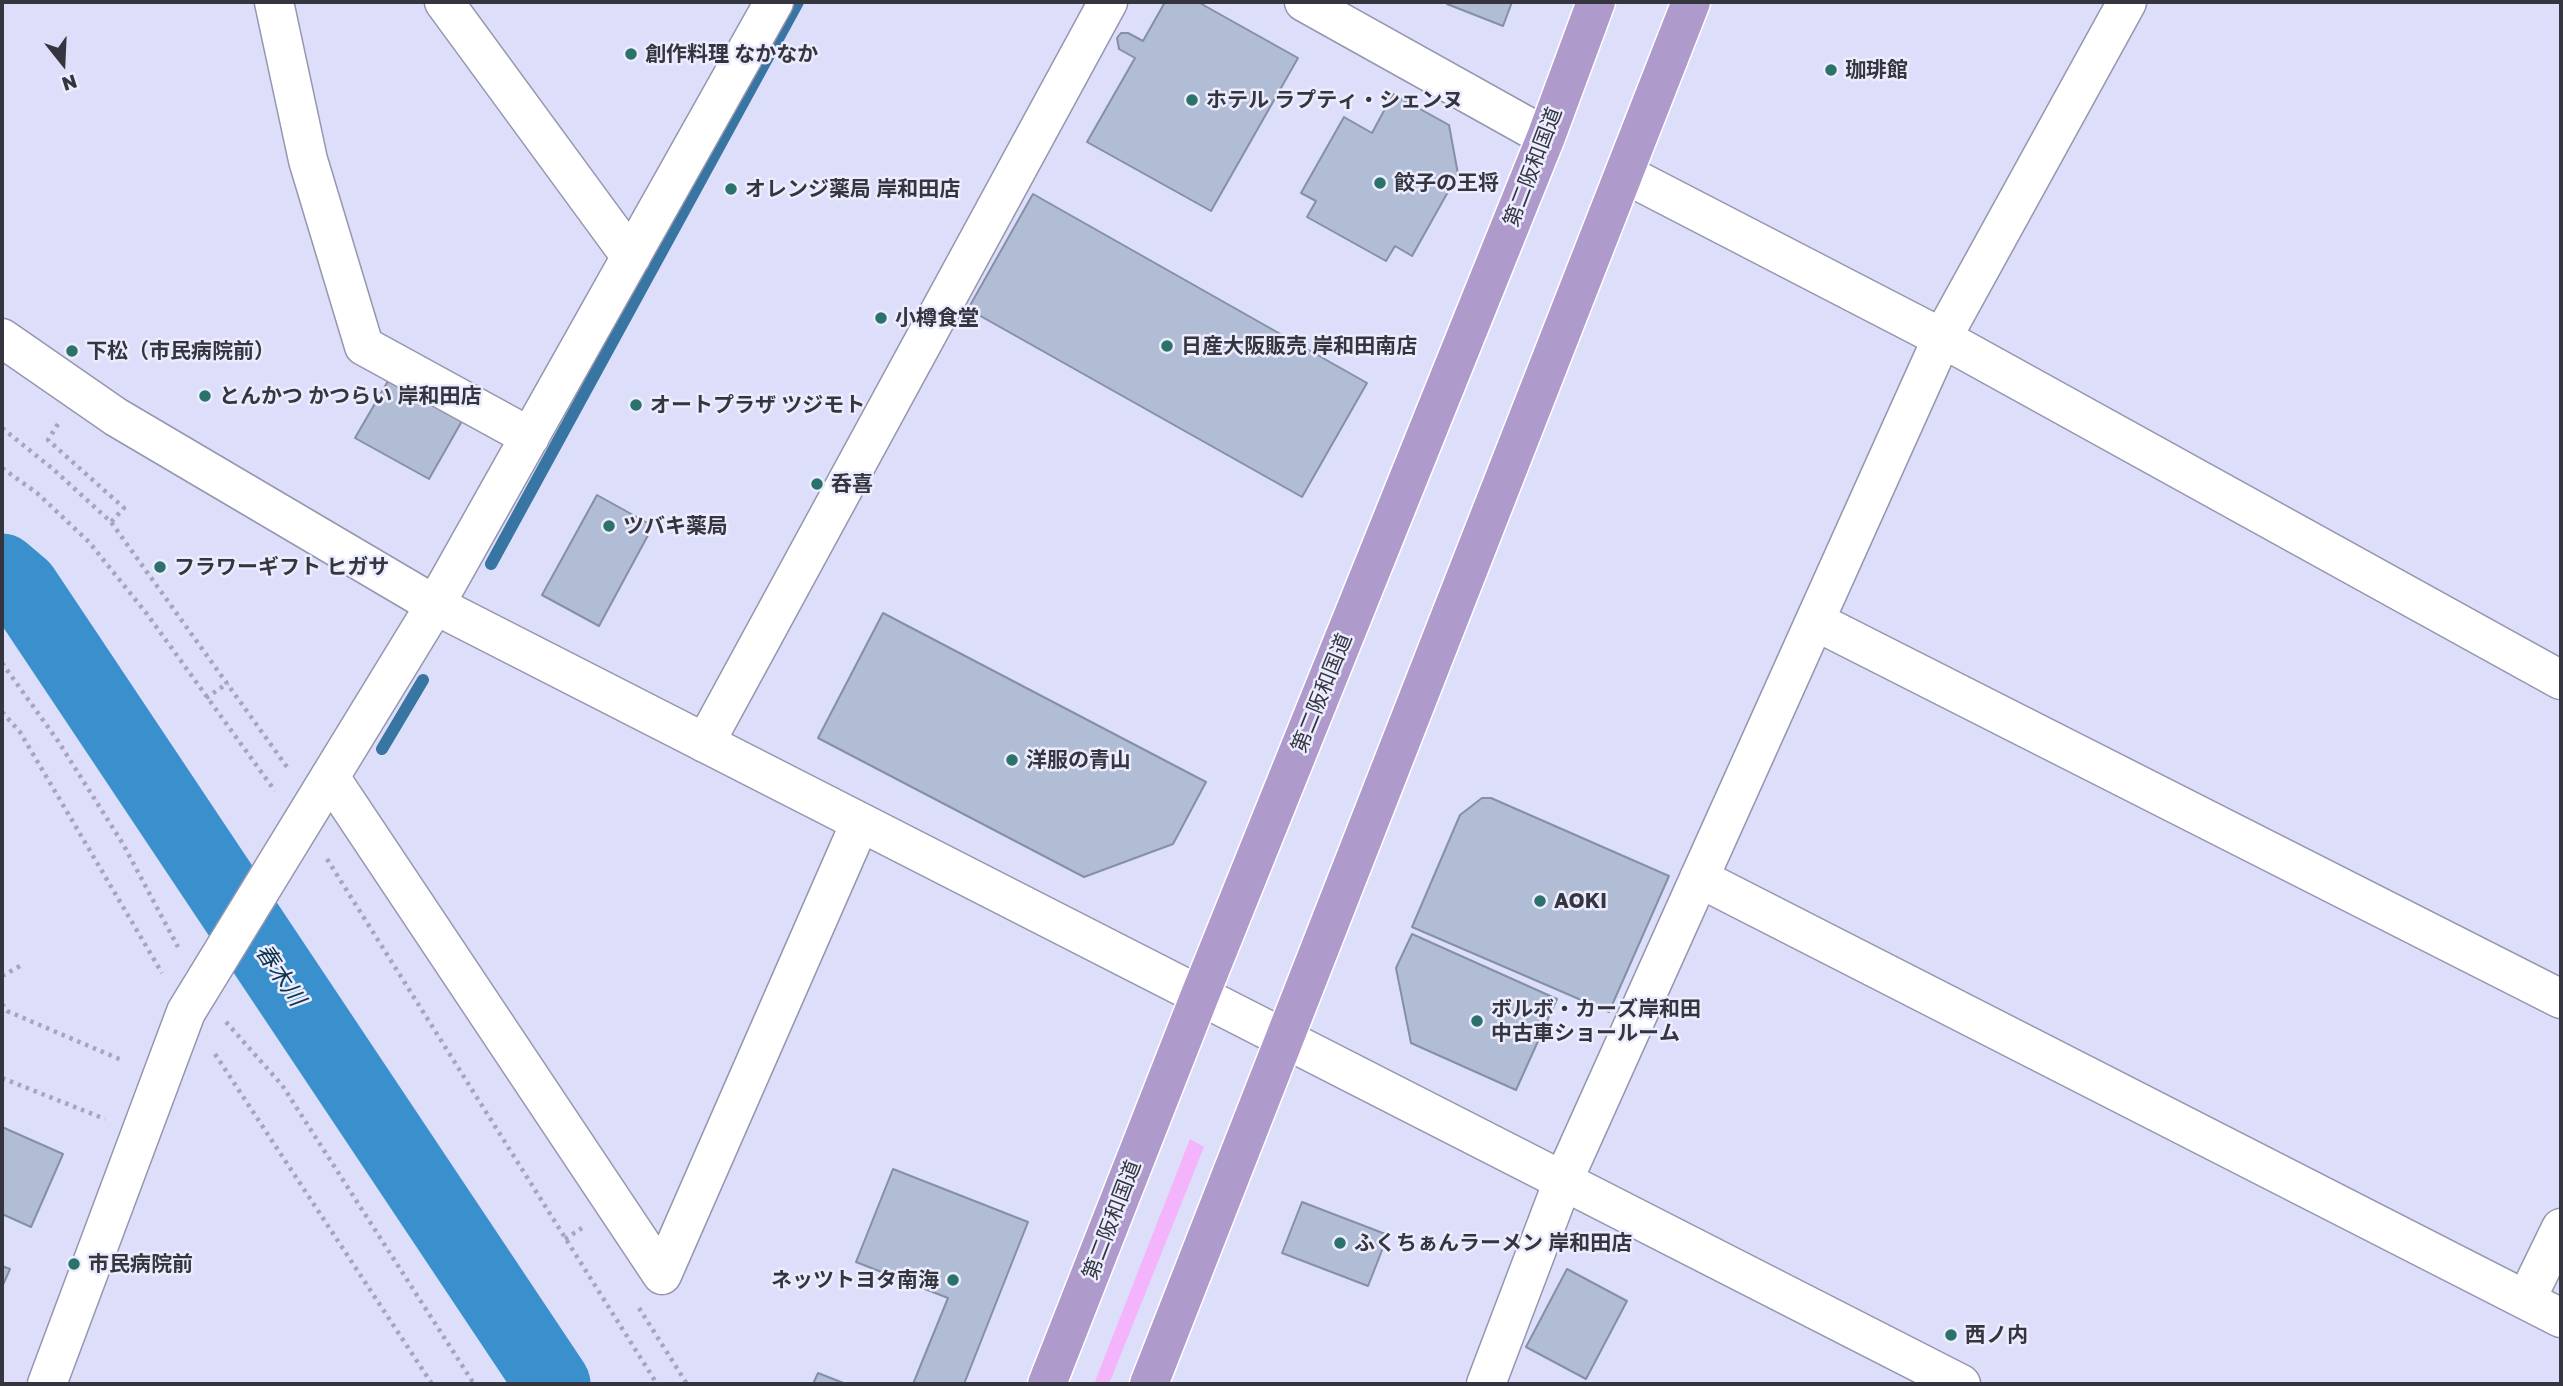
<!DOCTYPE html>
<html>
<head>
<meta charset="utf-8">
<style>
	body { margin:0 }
	#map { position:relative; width:2563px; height:1386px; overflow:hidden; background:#dddef9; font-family:"Golos Text",sans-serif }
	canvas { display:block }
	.frame { position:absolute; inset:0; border:4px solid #353540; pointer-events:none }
	.north { position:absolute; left:28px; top:28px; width:70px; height:70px; -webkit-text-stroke:5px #ebecfd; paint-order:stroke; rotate:162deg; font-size:19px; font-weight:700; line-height:28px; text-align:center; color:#353540 }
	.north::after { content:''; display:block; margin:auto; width:24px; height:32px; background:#353540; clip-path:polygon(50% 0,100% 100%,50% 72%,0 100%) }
</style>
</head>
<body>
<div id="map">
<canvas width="2563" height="1386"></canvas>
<div class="frame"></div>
<div class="north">N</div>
</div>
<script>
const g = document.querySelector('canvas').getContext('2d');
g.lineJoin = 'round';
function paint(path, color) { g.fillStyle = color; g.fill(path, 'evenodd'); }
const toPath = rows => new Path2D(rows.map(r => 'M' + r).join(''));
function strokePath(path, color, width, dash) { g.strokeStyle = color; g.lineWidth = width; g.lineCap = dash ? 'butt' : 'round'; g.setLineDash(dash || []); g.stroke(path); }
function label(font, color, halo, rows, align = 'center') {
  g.font = font + ' "Golos Text","Noto Sans JP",sans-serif'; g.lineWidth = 5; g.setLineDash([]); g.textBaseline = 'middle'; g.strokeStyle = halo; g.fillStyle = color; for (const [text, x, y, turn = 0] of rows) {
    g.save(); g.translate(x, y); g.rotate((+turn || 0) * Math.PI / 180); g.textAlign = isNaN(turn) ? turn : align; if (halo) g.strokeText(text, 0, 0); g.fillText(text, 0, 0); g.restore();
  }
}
paint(toPath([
	[1190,1139,1204,1147,1109,1384,1094,1384]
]), '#f3b4fb');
strokePath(toPath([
	[491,564,798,2],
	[382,749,423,680]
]), '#3875a3', 12);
strokePath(toPath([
	[2,571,22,588,553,1384]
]), '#3a90cd', 75);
const building = toPath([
	[1165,2,1198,2,1298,58,1211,211,1087,142,1135,58,1119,49,1117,38,1121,33,1128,33,1143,41,1165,2],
	[1448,2,1512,2,1503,26,1447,4,1448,2],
	[1393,94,1449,125,1458,174,1412,256,1395,246,1386,261,1307,217,1316,201,1301,193,1344,117,1372,133,1393,94],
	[1033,194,1367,383,1302,497,968,309,1033,194],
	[388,381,462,421,429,479,355,438,388,381],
	[597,495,653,526,599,626,542,595,597,495],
	[883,613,1206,782,1173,844,1084,877,818,738,883,613],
	[1482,798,1491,798,1669,876,1609,1012,1412,927,1460,815,1482,798],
	[1412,934,1557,999,1516,1090,1411,1043,1396,968,1412,934],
	[2,1127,63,1154,31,1227,2,1214,2,1127],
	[893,1169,1028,1222,964,1384,913,1384,948,1298,856,1262,893,1169],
	[1302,1202,1388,1235,1368,1286,1282,1253,1302,1202],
	[2,1266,10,1269,2,1287,2,1266],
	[1567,1269,1627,1301,1586,1379,1526,1347,1567,1269],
	[818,1373,846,1384,813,1384,818,1373]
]);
paint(building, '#b1bdd5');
strokePath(building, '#8490a6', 2);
const minor = toPath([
	[274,2,308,160,364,346,530,437],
	[444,2,631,257],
	[1304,2,1546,137],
	[1625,174,1942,338,2561,680],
	[435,605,774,2],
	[1815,621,2561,999],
	[705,743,1108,2],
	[330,777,662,1275,860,823],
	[1699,878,2561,1318],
	[2526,1300,2561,1228],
	[1486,1384,1563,1181,1942,338,2127,2]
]);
const tertiary = toPath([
	[2,338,116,417,435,605,1961,1384],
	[47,1384,186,1012,435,605]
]);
const trunk = toPath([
	[1047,1384,1200,995,1546,137,1596,2],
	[1149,1384,1691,2]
]);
strokePath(minor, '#9596af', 41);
strokePath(tertiary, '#9596af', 41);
strokePath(trunk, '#fff', 41);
strokePath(toPath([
	[58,424,48,440,124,508,111,522],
	[2,428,53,469,111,522,287,767],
	[2,468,37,493,89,542,147,614,275,791],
	[2,663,58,741,123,844,178,947],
	[206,698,228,683],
	[2,712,20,732,162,973],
	[327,859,657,1384],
	[2,976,20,966],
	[2,1004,7,1011,124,1061],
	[226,1022,282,1085,474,1384],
	[215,1054,432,1384],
	[2,1078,105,1119],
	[565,1239,582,1228],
	[639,1308,687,1384]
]), '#a5a6bc', 4.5, [3.5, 5]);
strokePath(minor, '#fff', 38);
strokePath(tertiary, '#fff', 38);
strokePath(trunk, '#af9acc', 38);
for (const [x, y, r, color] of [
	[631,54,7,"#2b736a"],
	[1831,70,7,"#2b736a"],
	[1192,100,7,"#2b736a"],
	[1380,183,7,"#2b736a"],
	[731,189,7,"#2b736a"],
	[881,318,7,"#2b736a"],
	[1167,346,7,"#2b736a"],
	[72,351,7,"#2b736a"],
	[205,396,7,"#2b736a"],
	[636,405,7,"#2b736a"],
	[817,484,7,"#2b736a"],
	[609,526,7,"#2b736a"],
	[160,567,7,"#2b736a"],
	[1012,760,7,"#2b736a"],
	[1540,901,7,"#2b736a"],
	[1477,1021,7,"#2b736a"],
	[1340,1243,7,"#2b736a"],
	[74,1264,7,"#2b736a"],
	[953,1280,7,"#2b736a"],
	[1951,1335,7,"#2b736a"]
]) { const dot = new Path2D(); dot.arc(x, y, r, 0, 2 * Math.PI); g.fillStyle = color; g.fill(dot); strokePath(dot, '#ebecfd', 2.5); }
label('bold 21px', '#353540', '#ebecfd', [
	["創作料理 なかなか",645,54],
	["珈琲館",1845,70],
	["ホテル ラプティ・シェンヌ",1206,100],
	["餃子の王将",1394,183],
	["オレンジ薬局 岸和田店",745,189],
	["小樽食堂",895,318],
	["日産大阪販売 岸和田南店",1181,346],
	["下松（市民病院前）",86,351],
	["とんかつ かつらい 岸和田店",219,396],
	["オートプラザ ツジモト",650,405],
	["呑喜",831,484],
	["ツバキ薬局",623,526],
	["フラワーギフト ヒガサ",174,567],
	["洋服の青山",1026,760],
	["AOKI",1554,901],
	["ボルボ・カーズ岸和田",1491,1009],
	["中古車ショールーム",1491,1033],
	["ふくちぁんラーメン 岸和田店",1354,1243],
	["市民病院前",88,1264],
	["ネッツトヨタ南海",939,1280,"right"],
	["西ノ内",1965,1335]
], 'left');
label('21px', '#353540', '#ebecfd', [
	["第二阪和国道",1533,167,-69],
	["第二阪和国道",1322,693,-68],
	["第二阪和国道",1112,1220,-69]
]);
label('italic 23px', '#0e324c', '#ebecfd', [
	["春木川",280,975,56]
]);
</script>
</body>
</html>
